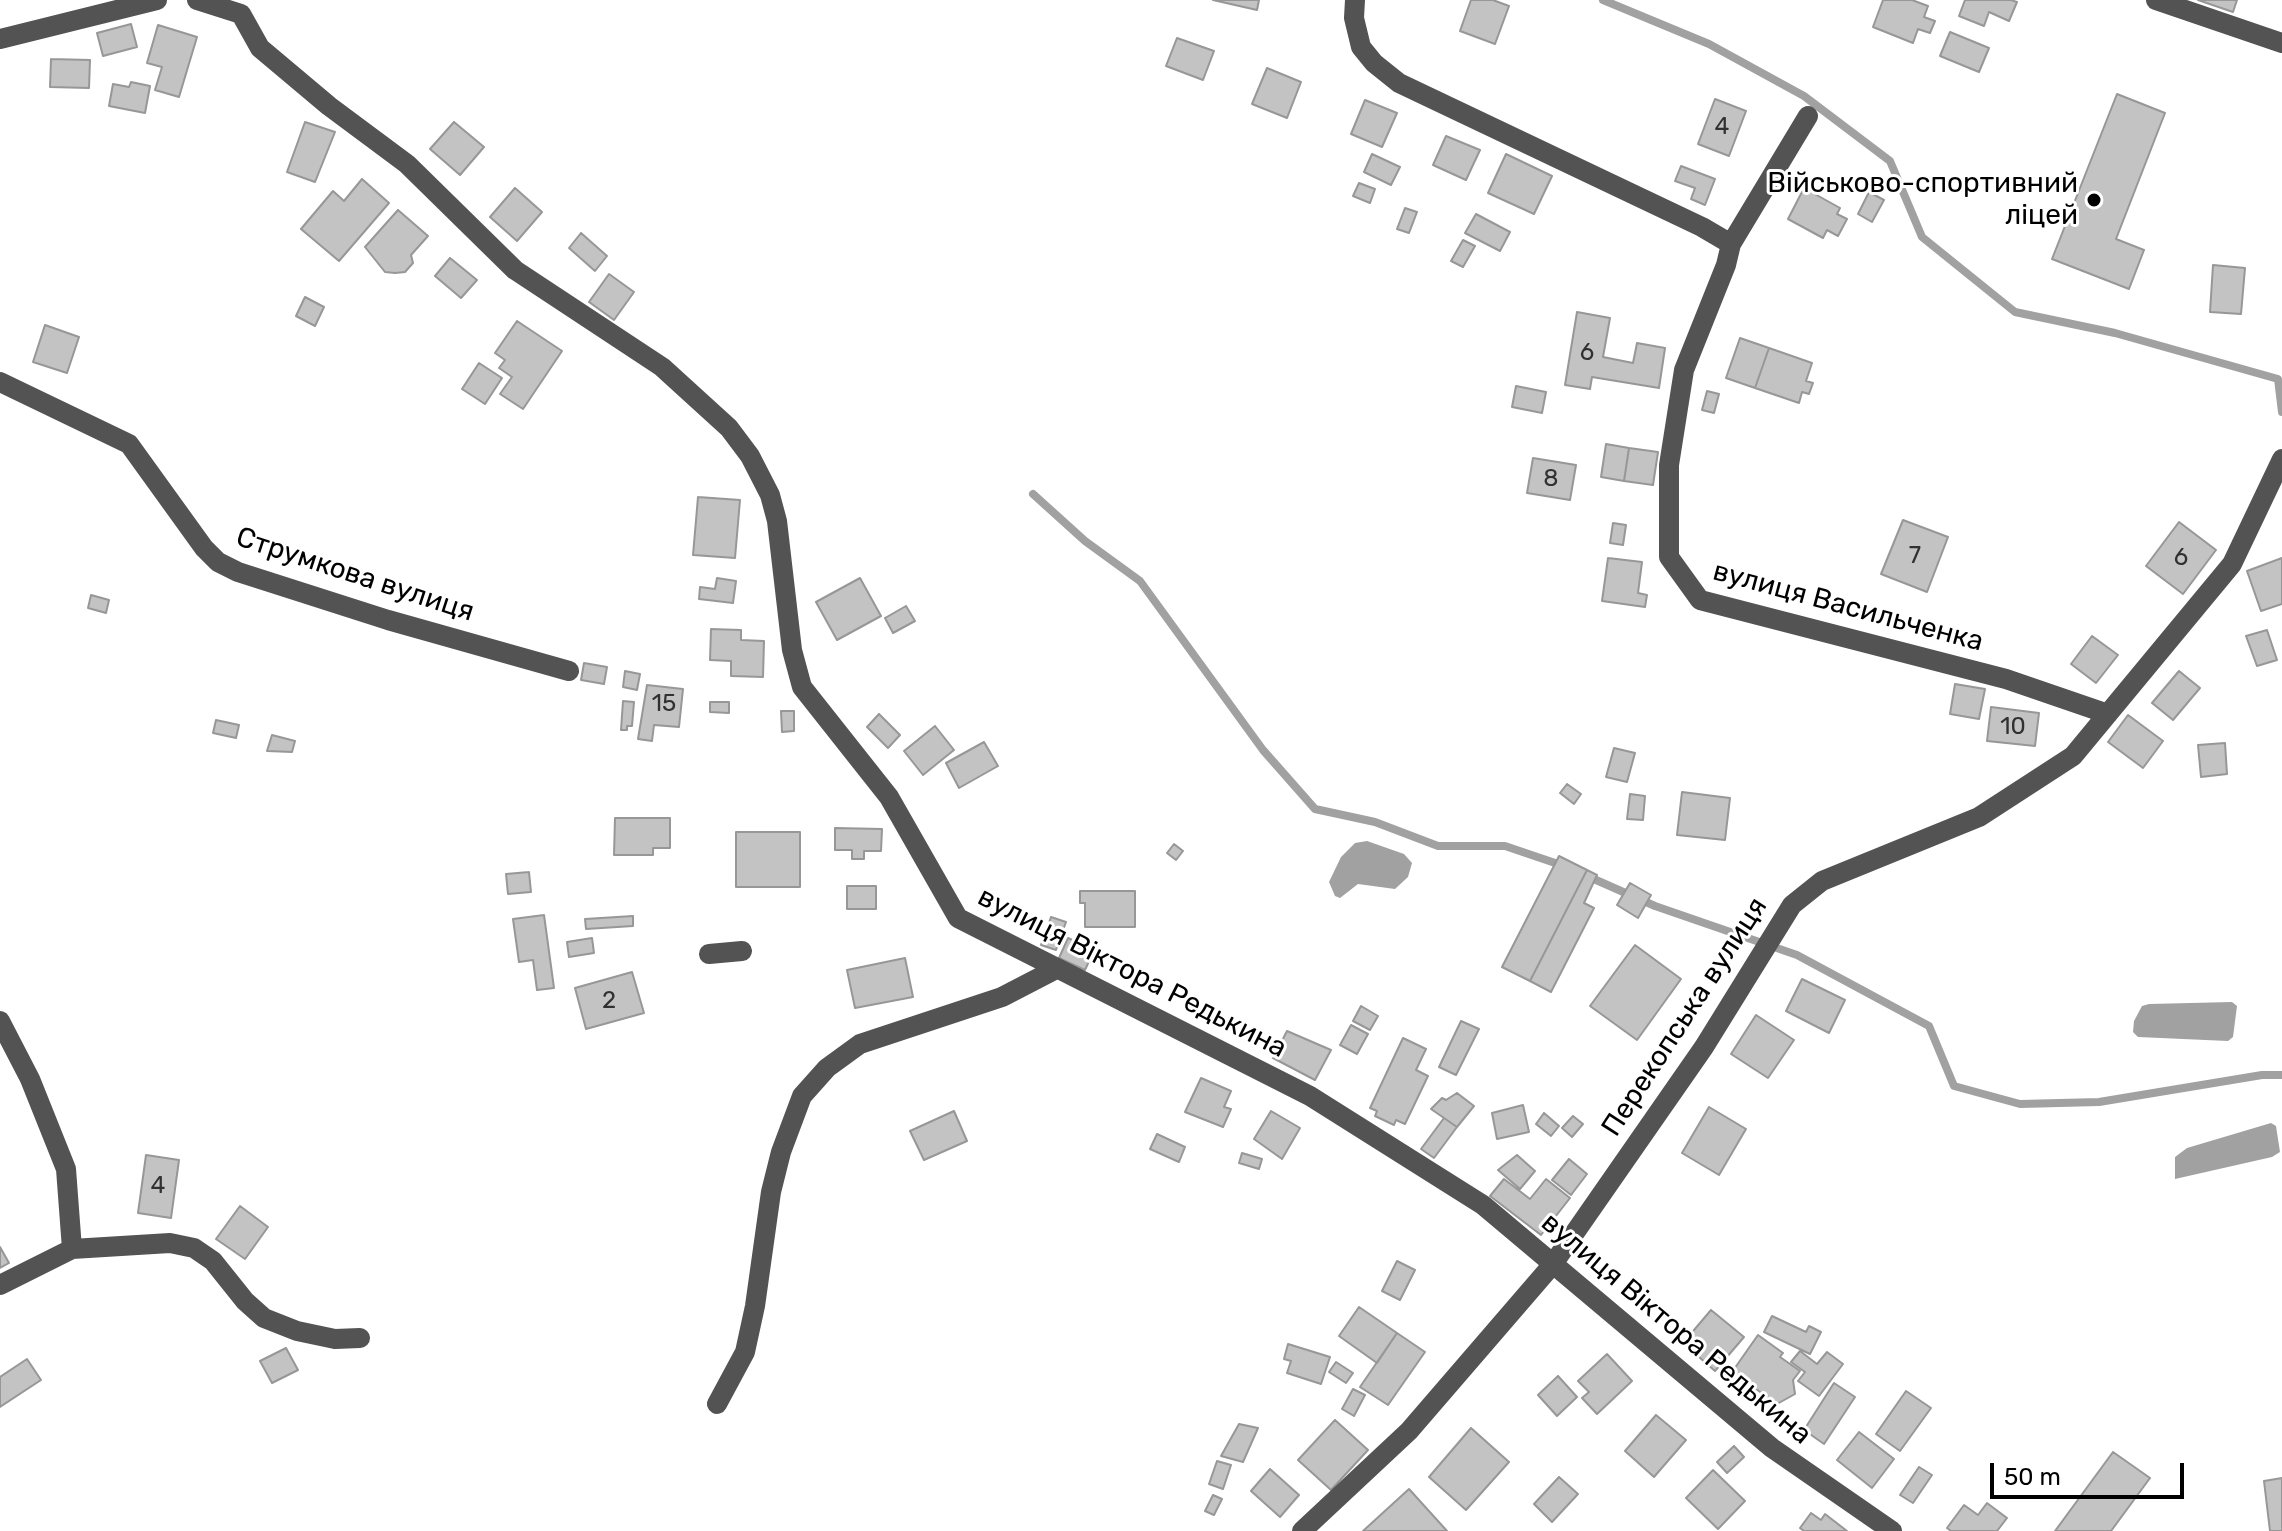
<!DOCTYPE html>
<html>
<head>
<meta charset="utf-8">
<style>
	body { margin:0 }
	#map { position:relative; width:2282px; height:1531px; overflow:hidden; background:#fff; font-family:Rubik,sans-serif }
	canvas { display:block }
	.scale { position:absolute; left:1990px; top:1463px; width:194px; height:36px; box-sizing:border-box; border:4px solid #000; border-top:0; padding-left:10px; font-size:24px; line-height:28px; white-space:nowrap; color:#000; -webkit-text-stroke:6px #fff; paint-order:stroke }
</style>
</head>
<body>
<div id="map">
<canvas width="2282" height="1531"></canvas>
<div class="scale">50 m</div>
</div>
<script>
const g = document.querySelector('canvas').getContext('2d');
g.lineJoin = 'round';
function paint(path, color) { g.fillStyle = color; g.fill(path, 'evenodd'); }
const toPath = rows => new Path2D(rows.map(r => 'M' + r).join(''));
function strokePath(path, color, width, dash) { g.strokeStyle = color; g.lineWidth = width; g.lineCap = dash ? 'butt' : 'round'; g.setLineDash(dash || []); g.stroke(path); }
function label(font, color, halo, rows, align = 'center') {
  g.font = font + ' Rubik,sans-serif'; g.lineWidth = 6; g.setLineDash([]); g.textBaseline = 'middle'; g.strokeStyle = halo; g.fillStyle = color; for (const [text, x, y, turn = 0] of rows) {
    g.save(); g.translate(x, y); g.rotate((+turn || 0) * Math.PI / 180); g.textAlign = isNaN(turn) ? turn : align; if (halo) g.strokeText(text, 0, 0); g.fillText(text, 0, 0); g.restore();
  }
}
paint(toPath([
	[1367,841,1404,854,1412,863,1408,877,1395,889,1358,884,1340,898,1335,896,1329,882,1341,857,1355,843],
	[2232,1002,2237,1006,2233,1037,2228,1041,2138,1037,2133,1032,2134,1021,2142,1006,2149,1004],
	[2271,1123,2276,1126,2280,1152,2272,1157,2175,1179,2175,1157,2187,1148]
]), '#a1a1a1');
strokePath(toPath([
	[1603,0,1709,44,1804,96,1890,161,1922,237,2015,312,2115,333,2278,379,2282,412],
	[1033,494,1085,541,1140,581,1263,750,1315,809,1375,822,1438,846,1505,846,1564,866],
	[1587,876,1655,906,1797,955,1929,1026,1954,1086,2020,1104,2099,1102,2262,1075,2282,1075]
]), '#a1a1a1', 8);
const building = toPath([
	[1213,0,1259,0,1257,10,1213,0],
	[1471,0,1493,0,1509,6,1495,44,1460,31,1471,0],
	[1883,0,1912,0,1928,6,1924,17,1935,21,1930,33,1918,29,1913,43,1873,27,1883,0],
	[1965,0,2011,0,2017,2,2009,21,1989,12,1984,26,1959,16,1965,0],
	[2198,0,2237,0,2233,12,2198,0],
	[131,24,137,47,103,56,97,33,131,24],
	[158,25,197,37,179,97,155,90,162,67,147,63,158,25],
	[1950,32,1989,48,1979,72,1940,56,1950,32],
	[1177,38,1214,51,1203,80,1166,66,1177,38],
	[51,59,90,60,89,88,50,87,51,59],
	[1267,68,1301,82,1287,118,1252,104,1267,68],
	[131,82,150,86,145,113,109,106,113,84,129,87,131,82],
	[2117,94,2165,113,2116,239,2144,250,2129,289,2052,259,2117,94],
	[1715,99,1746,111,1729,156,1698,144,1715,99],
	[1365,100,1397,113,1382,147,1351,134,1365,100],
	[305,122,335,132,315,182,287,172,305,122],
	[454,122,484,147,460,175,430,149,454,122],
	[1446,136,1480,150,1466,180,1433,165,1446,136],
	[1372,154,1400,167,1391,185,1364,172,1372,154],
	[1506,154,1552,176,1534,214,1488,193,1506,154],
	[1681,166,1715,179,1705,205,1691,199,1695,188,1675,181,1681,166],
	[362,179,389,203,339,261,301,229,333,191,344,201,362,179],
	[1359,183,1375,189,1370,203,1353,196,1359,183],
	[515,188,542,212,517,241,490,217,515,188],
	[1804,188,1840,208,1837,214,1847,219,1838,236,1827,230,1823,238,1788,219,1804,188],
	[1869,192,1884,200,1872,222,1858,214,1869,192],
	[1405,208,1417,212,1409,233,1397,229,1405,208],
	[398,210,428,236,411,255,413,263,405,272,395,273,385,272,365,247,398,210],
	[1476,214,1510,232,1500,251,1465,233,1476,214],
	[581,233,607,256,595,271,569,248,581,233],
	[1463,240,1475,246,1463,267,1451,261,1463,240],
	[450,258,477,280,461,298,435,276,450,258],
	[2213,265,2245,268,2241,314,2210,312,2213,265],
	[609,274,634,292,614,320,589,302,609,274],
	[305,297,324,307,315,326,296,316,305,297],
	[1577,312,1610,318,1603,357,1633,363,1637,343,1665,348,1659,388,1592,377,1590,389,1565,385,1577,312],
	[517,321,562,351,523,409,500,394,512,377,499,368,505,360,495,353,517,321],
	[45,325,79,337,67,373,33,362,45,325],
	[1740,338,1769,348,1755,388,1726,378,1740,338],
	[1769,348,1812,363,1806,381,1813,383,1809,394,1802,392,1799,403,1755,388,1769,348],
	[479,363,502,378,485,404,462,389,479,363],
	[1516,386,1546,392,1542,413,1512,407,1516,386],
	[1707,391,1719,394,1714,413,1702,410,1707,391],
	[1606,444,1629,448,1624,481,1601,477,1606,444],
	[1629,448,1658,452,1653,485,1624,481,1629,448],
	[1533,458,1576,465,1570,500,1527,493,1533,458],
	[698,497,740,500,735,558,693,555,698,497],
	[1903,520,1948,537,1927,592,1881,574,1903,520],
	[2179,522,2216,550,2183,594,2146,566,2179,522],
	[1613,523,1626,525,1623,545,1610,543,1613,523],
	[1608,558,1642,562,1638,593,1647,595,1645,607,1602,601,1608,558],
	[2282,558,2282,604,2261,611,2247,571,2282,558],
	[717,578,736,581,733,603,699,599,700,587,715,589,717,578],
	[860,578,881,616,837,640,816,602,860,578],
	[91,595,109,600,106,613,88,608,91,595],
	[906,606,915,621,893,633,885,618,906,606],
	[711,629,741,630,741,640,764,641,763,677,731,676,731,661,710,660,711,629],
	[2267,630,2277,660,2257,666,2246,636,2267,630],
	[2092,636,2118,655,2096,683,2071,664,2092,636],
	[584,663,607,667,604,684,581,680,584,663],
	[625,671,640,674,637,690,623,687,625,671],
	[2179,671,2200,688,2173,720,2152,703,2179,671],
	[1955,684,1985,689,1979,719,1950,714,1955,684],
	[647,685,683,689,679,727,654,725,652,741,638,739,647,685],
	[623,701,634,702,632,726,627,726,627,730,621,730,623,701],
	[710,702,729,702,729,713,710,712,710,702],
	[1991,707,2039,713,2035,746,1987,741,1991,707],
	[781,711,794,711,794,731,782,732,781,711],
	[879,714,900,735,888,748,867,727,879,714],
	[2128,715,2163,741,2143,768,2108,742,2128,715],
	[216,720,239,725,236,738,213,733,216,720],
	[935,726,954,750,923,775,904,751,935,726],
	[272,735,295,741,292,752,267,751,272,735],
	[984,742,998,766,959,788,946,763,984,742],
	[2225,743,2227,774,2201,777,2198,745,2225,743],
	[1614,748,1635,753,1627,782,1606,777,1614,748],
	[1567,784,1581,794,1574,804,1560,793,1567,784],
	[1682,792,1730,798,1725,840,1677,835,1682,792],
	[1630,794,1645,796,1643,820,1627,819,1630,794],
	[615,818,670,818,670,848,653,848,653,855,614,855,615,818],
	[835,828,882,829,881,851,864,851,864,859,852,859,852,850,835,850,835,828],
	[736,832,800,832,800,887,736,887,736,832],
	[1174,844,1183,851,1176,860,1167,853,1174,844],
	[1559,856,1587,870,1530,981,1502,967,1559,856],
	[1587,870,1597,875,1584,903,1594,908,1551,992,1530,981,1587,870],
	[529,872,531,892,508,894,506,874,529,872],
	[1630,883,1651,895,1638,918,1617,905,1630,883],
	[847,886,876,886,876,909,847,909,847,886],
	[1080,891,1135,891,1135,927,1085,927,1085,903,1080,903,1080,891],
	[544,915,554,988,537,990,533,960,519,962,513,919,544,915],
	[633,916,633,926,586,929,585,919,633,916],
	[1051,917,1066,922,1056,950,1041,945,1051,917],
	[592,938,594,953,569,957,567,942,592,938],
	[1068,938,1094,950,1085,970,1059,958,1068,938],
	[1635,945,1681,979,1637,1040,1590,1006,1635,945],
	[905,958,913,997,855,1008,847,970,905,958],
	[632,972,644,1013,586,1029,575,988,632,972],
	[1802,979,1845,1000,1829,1033,1786,1011,1802,979],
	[1361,1006,1378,1016,1370,1030,1353,1021,1361,1006],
	[1756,1015,1794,1040,1768,1078,1731,1054,1756,1015],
	[1461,1021,1479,1029,1456,1075,1439,1067,1461,1021],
	[1351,1025,1368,1034,1357,1054,1340,1045,1351,1025],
	[1287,1031,1331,1050,1315,1080,1273,1058,1287,1031],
	[1403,1038,1426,1049,1416,1070,1428,1076,1405,1124,1396,1120,1394,1125,1375,1116,1377,1111,1370,1108,1403,1038],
	[1201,1078,1231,1091,1224,1107,1231,1109,1223,1127,1185,1112,1201,1078],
	[1457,1093,1474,1106,1457,1127,1431,1109,1442,1098,1446,1100,1457,1093],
	[1523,1105,1529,1132,1497,1139,1492,1113,1523,1105],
	[1709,1107,1746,1129,1719,1175,1682,1153,1709,1107],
	[954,1111,967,1141,924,1160,910,1131,954,1111],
	[1271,1111,1300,1128,1282,1159,1254,1139,1271,1111],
	[1544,1113,1559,1126,1551,1136,1536,1124,1544,1113],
	[1573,1116,1583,1124,1572,1137,1562,1128,1573,1116],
	[1444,1118,1457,1127,1434,1158,1421,1149,1444,1118],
	[1157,1134,1185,1147,1179,1162,1150,1149,1157,1134],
	[1242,1153,1262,1159,1259,1169,1239,1163,1242,1153],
	[146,1155,179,1160,171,1218,138,1213,146,1155],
	[1517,1155,1535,1171,1520,1189,1498,1170,1517,1155],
	[1569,1159,1587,1174,1571,1195,1552,1180,1569,1159],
	[1504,1179,1530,1199,1546,1179,1570,1198,1541,1235,1490,1196,1504,1179],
	[240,1206,268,1227,245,1259,216,1239,240,1206],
	[0,1247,9,1263,0,1268,0,1247],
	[1397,1261,1415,1270,1400,1300,1382,1291,1397,1261],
	[1359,1307,1397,1333,1377,1363,1339,1336,1359,1307],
	[1711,1310,1744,1337,1715,1371,1683,1343,1711,1310],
	[1772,1316,1806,1332,1809,1326,1821,1332,1810,1354,1764,1332,1772,1316],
	[1397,1333,1425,1352,1388,1405,1360,1387,1397,1333],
	[1758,1335,1783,1353,1780,1357,1800,1371,1793,1380,1795,1394,1777,1404,1732,1372,1758,1335],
	[1288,1344,1330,1357,1321,1384,1287,1373,1291,1361,1284,1359,1288,1344],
	[286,1348,298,1370,272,1383,260,1361,286,1348],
	[1800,1351,1817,1364,1827,1352,1843,1364,1819,1396,1798,1381,1805,1372,1791,1362,1800,1351],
	[1607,1354,1632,1381,1597,1414,1582,1398,1589,1392,1578,1381,1607,1354],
	[27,1359,41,1380,0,1407,0,1377,27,1359],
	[1336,1362,1353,1373,1346,1383,1329,1372,1336,1362],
	[1558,1376,1577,1397,1557,1416,1538,1395,1558,1376],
	[1834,1383,1855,1397,1824,1444,1804,1430,1834,1383],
	[1353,1389,1365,1395,1354,1416,1342,1409,1353,1389],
	[1906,1391,1931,1408,1900,1451,1876,1434,1906,1391],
	[1656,1415,1686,1440,1654,1477,1625,1451,1656,1415],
	[1335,1420,1368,1450,1331,1490,1298,1460,1335,1420],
	[1239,1424,1258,1428,1243,1462,1221,1456,1239,1424],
	[1471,1428,1509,1462,1466,1510,1429,1477,1471,1428],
	[1859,1432,1894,1459,1872,1488,1837,1460,1859,1432],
	[1734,1446,1744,1457,1727,1473,1717,1462,1734,1446],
	[2113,1452,2150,1478,2111,1531,2055,1531,2113,1452],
	[1217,1461,1231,1465,1223,1489,1209,1484,1217,1461],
	[1919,1467,1932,1475,1913,1503,1900,1495,1919,1467],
	[1270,1469,1299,1495,1280,1517,1251,1491,1270,1469],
	[1713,1470,1745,1501,1718,1529,1686,1498,1713,1470],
	[1559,1477,1578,1494,1552,1522,1534,1504,1559,1477],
	[2282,1478,2282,1531,2270,1531,2264,1481,2282,1478],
	[1409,1489,1447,1531,1363,1531,1409,1489],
	[1213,1495,1222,1499,1214,1515,1205,1511,1213,1495],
	[1987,1503,2007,1518,1997,1531,1951,1531,1947,1528,1964,1505,1978,1515,1987,1503],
	[1811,1513,1821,1520,1825,1514,1847,1531,1804,1531,1800,1528,1811,1513]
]);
paint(building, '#c3c3c3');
strokePath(building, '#979797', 2);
strokePath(toPath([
	[197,0,241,14,260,48,329,106,407,164,515,270,662,367,729,428,750,456,770,495,777,521,792,650,802,687,889,797,958,918,1310,1096,1483,1205,1772,1448,1892,1531],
	[1355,0,1354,18,1361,47,1374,63,1399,83,1702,227,1731,244],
	[2156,0,2282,43],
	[0,39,157,0],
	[1808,116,1731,244,1726,265,1684,370,1669,465,1669,557,1700,600,2006,679,2108,714],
	[0,382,129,444,204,548,218,562,238,572,388,620,569,671],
	[709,954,742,951],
	[0,1021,30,1079,66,1169,72,1249],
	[0,1285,72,1249,170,1243,194,1248,213,1261,245,1301,264,1318,297,1331,335,1339,360,1338],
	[717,1404,745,1352,755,1306,771,1192,781,1152,802,1096,827,1068,860,1044,1002,997,1056,969],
	[1302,1531,1409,1431,1553,1264,1704,1047,1792,905,1822,881,1979,817,2073,756,2232,564,2282,459]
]), '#535353', 20);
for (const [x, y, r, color] of [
	[2094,200,8,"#000"]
]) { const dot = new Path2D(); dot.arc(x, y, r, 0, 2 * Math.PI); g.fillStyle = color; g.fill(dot); strokePath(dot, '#fff', 3); }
label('24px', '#313131', null, [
	["4",1722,127],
	["6",1587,353],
	["8",1551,479],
	["7",1915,556],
	["6",2181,558],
	["15",664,704],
	["10",2013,727],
	["2",609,1001],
	["4",158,1186]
]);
label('28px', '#000', '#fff', [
	["Військово-спортивний",2078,184],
	["ліцей",2078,216]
], 'right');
label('28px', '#000', '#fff', [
	["Струмкова вулиця",355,575,18],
	["вулиця Васильченка",1848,607,15],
	["вулиця Віктора Редькина",1132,973,27],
	["Перекопська вулиця",1685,1017,-57],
	["вулиця Віктора Редькина",1676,1329,40]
]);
</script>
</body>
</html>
